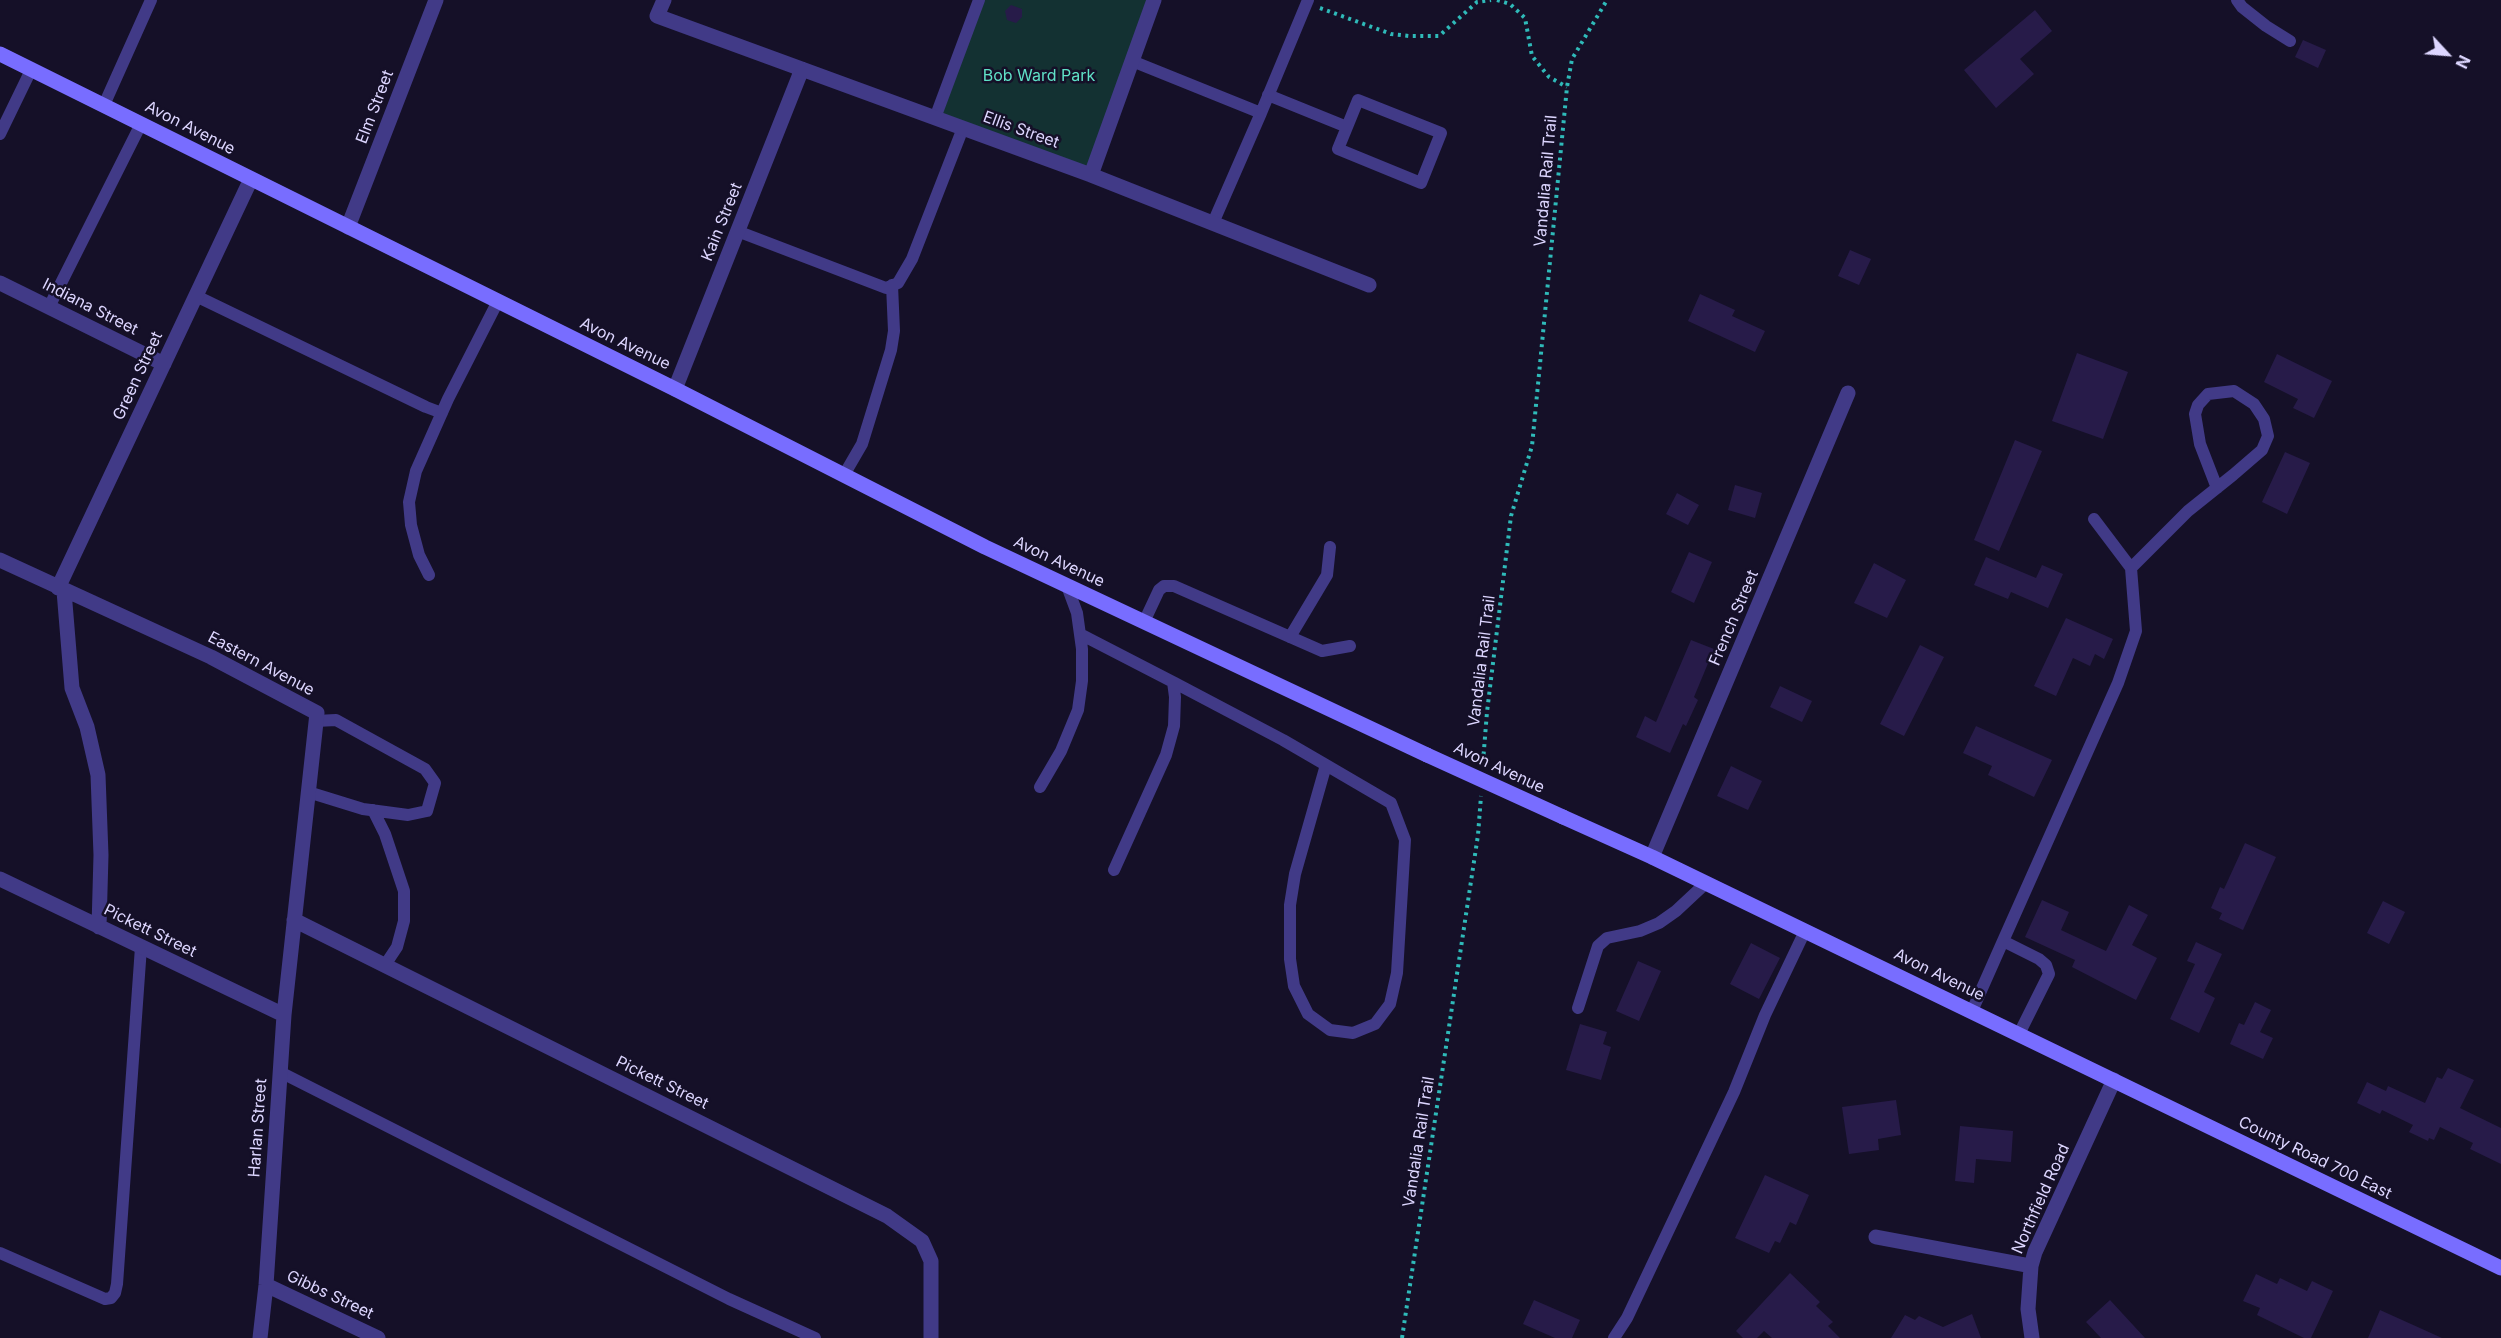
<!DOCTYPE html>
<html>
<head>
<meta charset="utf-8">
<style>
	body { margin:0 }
	#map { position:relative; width:2501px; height:1338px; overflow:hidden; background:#151028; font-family:Inter,sans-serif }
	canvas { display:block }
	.north { position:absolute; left:2417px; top:24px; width:60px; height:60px; -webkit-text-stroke:4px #151028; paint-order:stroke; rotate:116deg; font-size:16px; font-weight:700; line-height:24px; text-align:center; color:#ddd6ff }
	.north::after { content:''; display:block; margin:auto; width:21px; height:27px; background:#ddd6ff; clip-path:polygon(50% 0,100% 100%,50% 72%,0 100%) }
</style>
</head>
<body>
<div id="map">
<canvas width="2501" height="1338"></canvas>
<div class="north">N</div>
</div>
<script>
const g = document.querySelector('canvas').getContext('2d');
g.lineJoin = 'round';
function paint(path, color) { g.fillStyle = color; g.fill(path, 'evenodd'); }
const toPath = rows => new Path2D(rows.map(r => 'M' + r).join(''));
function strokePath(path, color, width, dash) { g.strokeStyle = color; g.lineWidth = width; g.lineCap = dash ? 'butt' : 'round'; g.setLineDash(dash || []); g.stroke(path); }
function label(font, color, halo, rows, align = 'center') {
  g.font = font + ' Inter,sans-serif'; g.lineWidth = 5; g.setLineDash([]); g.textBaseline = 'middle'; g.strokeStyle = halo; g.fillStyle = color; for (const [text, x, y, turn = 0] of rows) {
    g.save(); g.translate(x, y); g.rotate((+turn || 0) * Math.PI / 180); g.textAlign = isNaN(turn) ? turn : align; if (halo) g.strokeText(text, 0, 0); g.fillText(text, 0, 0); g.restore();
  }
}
paint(toPath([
	[983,0,1147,0,1086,173,939,120]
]), '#133132');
paint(toPath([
	[1011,5,1022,9,1022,17,1016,23,1007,20,1005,11],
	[2035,10,2052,31,2020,59,2034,74,1996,108,1964,70],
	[2303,40,2326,50,2318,68,2295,57],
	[1850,250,1871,259,1859,285,1838,276],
	[1700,294,1735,310,1732,316,1765,331,1755,352,1688,321],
	[2077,353,2128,372,2103,439,2052,421],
	[2277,354,2332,381,2314,418,2293,408,2298,399,2264,382],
	[2015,440,2042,451,1999,551,1974,540],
	[2285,452,2310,463,2287,514,2262,502],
	[1735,485,1762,493,1755,518,1728,510],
	[1677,493,1699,505,1688,525,1666,514],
	[1689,552,1712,562,1694,603,1671,592],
	[1986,557,2036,578,2042,565,2063,574,2048,608,2011,592,2008,599,1974,585],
	[1874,563,1906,580,1887,618,1854,603],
	[2066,618,2113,639,2104,659,2095,654,2090,666,2073,658,2056,696,2034,686],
	[1691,640,1714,649,1694,697,1698,700,1686,726,1683,724,1670,753,1636,737,1645,716,1656,722],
	[1920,645,1944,657,1904,736,1880,724],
	[1780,686,1812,701,1802,722,1770,707],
	[1976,726,2052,760,2034,797,1988,775,1992,766,1963,753],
	[1731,766,1762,781,1748,810,1717,796],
	[2245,843,2276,857,2243,930,2219,919,2222,913,2211,908,2220,887,2224,889],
	[2042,900,2069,912,2061,930,2106,951,2129,905,2148,915,2132,945,2157,958,2136,1000,2072,967,2075,960,2025,937],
	[2383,901,2405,912,2389,944,2367,933],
	[2196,942,2222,954,2204,992,2215,998,2199,1033,2170,1019,2195,964,2187,961],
	[1751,943,1780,958,1759,999,1730,984],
	[1638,961,1661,971,1639,1021,1616,1011],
	[2255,1002,2271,1010,2260,1032,2273,1038,2263,1059,2230,1044,2239,1023,2244,1025],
	[1580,1024,1607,1032,1603,1044,1611,1047,1601,1080,1566,1070],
	[2448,1068,2474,1080,2460,1108,2501,1128,2501,1164,2470,1149,2473,1143,2440,1127,2434,1140,2429,1138,2428,1141,2409,1132,2413,1125,2382,1110,2380,1114,2357,1103,2367,1082,2386,1091,2388,1086,2425,1103,2437,1077,2442,1079],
	[1896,1100,1901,1135,1878,1139,1879,1150,1849,1154,1842,1107],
	[1960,1126,2013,1131,2011,1162,1976,1159,1974,1183,1955,1181],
	[1765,1175,1809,1195,1796,1225,1790,1222,1780,1243,1775,1241,1769,1253,1735,1238],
	[1790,1273,1820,1302,1816,1306,1833,1322,1828,1326,1840,1338,1772,1338,1764,1331,1757,1338,1743,1338,1736,1331],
	[2256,1274,2277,1284,2280,1278,2307,1291,2312,1281,2333,1291,2311,1338,2304,1338,2257,1315,2260,1308,2243,1301],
	[1534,1300,1580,1320,1572,1338,1555,1338,1523,1324],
	[2110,1300,2145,1338,2101,1338,2086,1322],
	[2380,1310,2442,1338,2368,1338],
	[1972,1314,1981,1338,1891,1338,1905,1315,1915,1320,1919,1316,1943,1327]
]), '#271b49');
strokePath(toPath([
	[1497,0,1510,4,1525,18,1532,56,1549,77,1567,87],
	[1320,8,1391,34,1409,36,1439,36,1477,2,1491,0],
	[1483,762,1487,712,1511,516,1532,446,1567,87,1572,59,1607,0],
	[1402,1338,1478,835,1481,796]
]), '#2fbab9', 4, [3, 4.5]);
strokePath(toPath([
	[2237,0,2242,7,2266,26,2290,41],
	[1132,61,1261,113,1308,0],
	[1268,95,1347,127,1358,100,1441,133,1421,183,1338,149,1347,127],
	[104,105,151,0],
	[935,118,979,0],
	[0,134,31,70],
	[1213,223,1261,113],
	[737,231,886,288,898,283,912,259,963,128],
	[196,296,426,407,442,413],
	[49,307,141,124],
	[844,475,862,444,891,350,894,331,892,285],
	[2131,568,2188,511,2233,475,2262,450,2268,436,2264,419,2254,404,2234,391,2208,394,2198,405,2195,414,2200,444,2217,488],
	[429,575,419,555,411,525,409,502,416,471,448,399,498,301],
	[1144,622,1159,590,1164,586,1174,586,1322,651,1350,646],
	[1080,634,1173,682,1175,697,1174,726,1166,755,1114,870],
	[1290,637,1327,575,1330,547],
	[1173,682,1283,740,1326,765,1391,803,1405,840,1397,973,1390,1004,1375,1024,1353,1033,1330,1030,1308,1014,1294,986,1290,959,1290,905,1295,874,1326,765],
	[1040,787,1061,751,1078,710,1082,681,1082,649,1077,613,1067,586],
	[308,792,363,809,408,815,427,811,435,783,425,769,336,720,316,721],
	[373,810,385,834,404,891,404,921,397,947,385,965],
	[2003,941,2118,683,2136,631,2131,568,2094,519],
	[1578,1008,1598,946,1607,938,1640,931,1659,923,1676,911,1706,883],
	[1972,1011,2003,941,2039,959,2046,965,2049,974,2019,1034],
	[280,1072,729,1299,815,1338],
	[0,1253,105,1299,111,1298,115,1293,117,1284,141,947],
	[1614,1338,1627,1318,1734,1092,1765,1015,1805,931]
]), '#413a87', 12);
strokePath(toPath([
	[664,0,657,16,1091,175,1369,285],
	[1091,175,1154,0],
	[348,227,436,0],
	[0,283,164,364],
	[675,389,802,69],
	[0,560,211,657,317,713,284,1015,266,1285,260,1338],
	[58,588,251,179],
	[64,591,72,688,87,727,98,775,101,855,99,927],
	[1652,857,1848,393],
	[0,879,284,1015],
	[294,920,887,1216,922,1241,931,1261,931,1338],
	[1876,1237,2031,1266],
	[266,1285,378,1338],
	[2032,1338,2028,1309,2031,1266,2035,1252,2114,1080]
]), '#413a87', 15);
strokePath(toPath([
	[0,54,675,389,985,547,1427,755],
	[1563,817,1652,857,2501,1268]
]), '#786dff', 15);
strokePath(toPath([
	[1427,755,1563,817]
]), '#786dff', 15);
label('16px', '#60e1c7', '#151028', [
	["Bob Ward Park",1039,76]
]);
label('16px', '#ddd6ff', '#151028', [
	["Elm Street",375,107,-69],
	["Avon Avenue",190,128,27],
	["Ellis Street",1021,130,20],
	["Vandalia Rail Trail",1546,181,-85],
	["Kain Street",722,222,-68],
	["Indiana Street",90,307,27],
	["Avon Avenue",625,344,26],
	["Green Street",138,376,-65],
	["Avon Avenue",1059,562,25],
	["French Street",1734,618,-67],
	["Vandalia Rail Trail",1482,661,-83],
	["Eastern Avenue",261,664,28],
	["Avon Avenue",1499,768,25],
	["Pickett Street",150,931,26],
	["Avon Avenue",1939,975,26],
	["Pickett Street",662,1083,26],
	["Harlan Street",258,1128,-86],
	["Vandalia Rail Trail",1419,1142,-81],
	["County Road 700 East",2315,1158,26],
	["Northfield Road",2041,1199,-66],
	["Gibbs Street",330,1295,25]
]);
</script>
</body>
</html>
